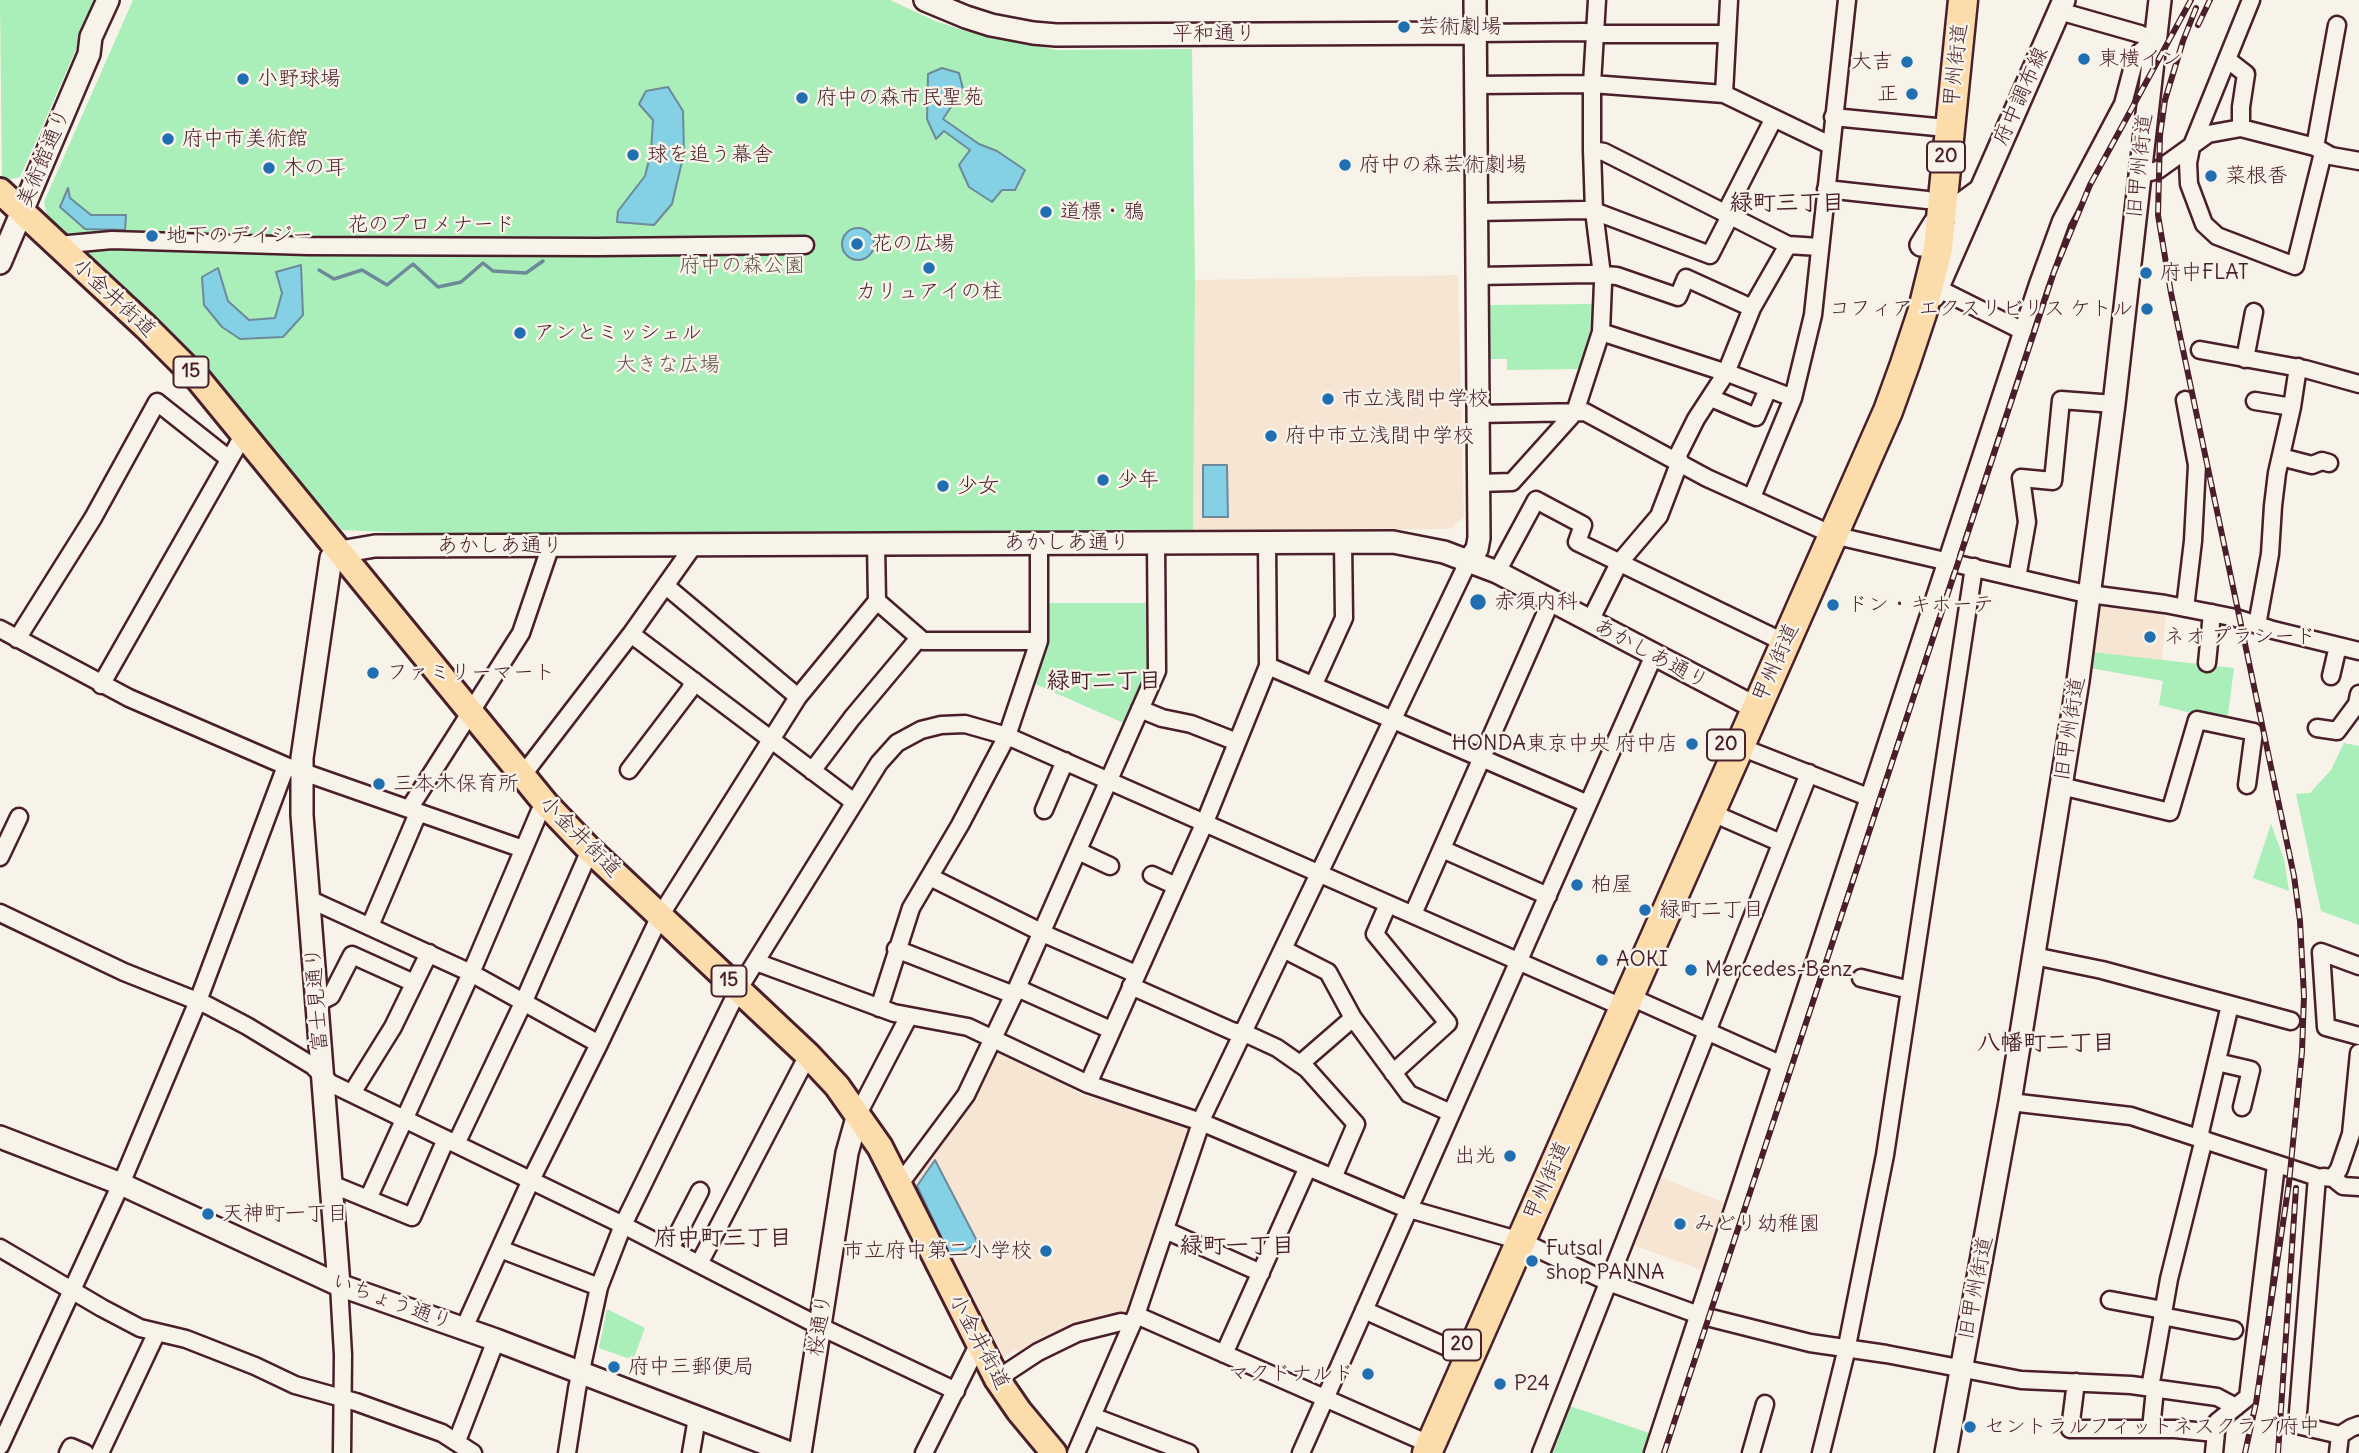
<!DOCTYPE html>
<html>
<head>
<meta charset="utf-8">
<style>
	body { margin:0 }
	canvas { display:block; background:#f7f3e8 }
</style>
</head>
<body>
<canvas width="2359" height="1453"></canvas>
<script>
const g = document.querySelector('canvas').getContext('2d');
g.lineJoin = 'round';
function paint(path, color) { g.fillStyle = color; g.fill(path, 'evenodd'); }
const toPath = rows => new Path2D(rows.map(r => 'M' + r).join(''));
function strokePath(path, color, width, dash) { g.strokeStyle = color; g.lineWidth = width; g.lineCap = dash ? 'butt' : 'round'; g.setLineDash(dash || []); g.stroke(path); }
function label(font, color, halo, rows, align = 'center') {
  g.font = font + ' Delius,"Klee One",sans-serif'; g.lineWidth = 5; g.setLineDash([]); g.textBaseline = 'middle'; g.strokeStyle = halo; g.fillStyle = color; for (const [text, x, y, turn = 0] of rows) {
    g.save(); g.translate(x, y); g.rotate((+turn || 0) * Math.PI / 180); g.textAlign = isNaN(turn) ? turn : align; if (halo) g.strokeText(text, 0, 0); g.fillText(text, 0, 0); g.restore();
  }
}
paint(toPath([
	[1458,275,1464,517,1450,529,1193,531,1195,280],
	[2099,602,2166,612,2162,661,2092,652],
	[1001,1049,1082,1095,1160,1116,1189,1127,1189,1133,1129,1315,1075,1329,1027,1352,1016,1350,998,1361,909,1183,971,1100,997,1051],
	[1656,1176,1729,1204,1707,1272,1630,1244]
]), '#f6e5d3');
paint(toPath([
	[0,0,98,0,20,177,2,181],
	[133,0,890,0,935,21,966,31,1056,50,1192,49,1195,280,1193,531,1096,533,876,531,442,534,342,530,199,366,49,223,44,202],
	[1596,304,1596,327,1583,369,1507,370,1507,359,1487,359,1487,305],
	[1044,603,1151,603,1152,670,1128,725,1035,684,1033,678],
	[2092,652,2234,668,2227,722,2159,705,2163,681,2090,668],
	[2344,743,2359,746,2359,925,2321,911,2296,794,2310,793,2331,770],
	[2271,824,2284,859,2289,891,2253,878],
	[607,1309,645,1328,633,1360,599,1348],
	[1567,1405,1652,1434,1646,1453,1548,1453]
]), '#aaeeb9');
const water = toPath([
	[942,68,959,73,963,89,943,119,979,144,997,151,1025,170,1015,190,1002,190,992,202,969,187,959,165,970,150,944,131,936,139,927,119,928,74,942,68],
	[668,87,683,111,684,153,672,204,654,225,617,222,618,211,645,176,651,152,653,120,639,104,646,91,668,87],
	[68,188,70,198,91,215,126,215,125,230,85,229,60,207,68,188],
	'842 244a16 16 0 1 1 32 0a16 16 0 1 1-32 0Z',
	[301,265,303,315,283,337,240,339,222,327,204,305,202,277,218,268,228,301,249,320,275,318,282,293,276,272,301,265],
	[1203,465,1227,465,1228,517,1203,517,1203,465],
	[935,1160,978,1243,951,1258,917,1186,935,1160]
]);
paint(water, '#84d0e4');
strokePath(water, '#6d899a', 2);
strokePath(toPath([
	[319,270,334,279,362,270,387,285,413,264,438,287,461,282,483,263,493,271,526,273,543,261]
]), '#6d899a', 3.5);
const street = toPath([
	[2251,0,2191,148,2188,163,2189,184,2204,224,2217,236,2295,266,2323,153],
	[1475,33,1584,32,1603,34,1727,34],
	[2228,60,2246,74,2241,107,2241,128],
	[1475,85,1592,84,1724,94,1830,145],
	[1724,94,1729,0],
	[1833,117,1936,127],
	[2315,147,2337,25],
	[1592,150,1604,152,1788,245,1819,247],
	[2139,175,2158,170,2208,134,2241,128,2315,147,2331,156,2359,161],
	[1826,189,1927,200],
	[1476,212,1584,210,1594,211,1710,255,1730,216],
	[1725,214,1773,120],
	[58,245,112,240,308,246,597,247,805,245],
	[1477,276,1592,274,1617,276,1678,297,1686,278,1752,308],
	[1939,289,2023,331],
	[1601,332,1733,375,1793,398],
	[2200,350,2305,369,2359,384],
	[2245,359,2254,312],
	[1711,398,1756,417,1768,389],
	[2185,400,2197,465,2193,541,2185,608],
	[2255,401,2292,407],
	[1477,414,1585,412,1707,478,1833,535,2082,593,2165,604,2236,618,2273,630,2359,651],
	[2281,457,2312,465,2322,461,2329,463],
	[1676,459,1696,419,1726,373,1752,308,1788,245],
	[1478,483,1512,482,1575,412,1601,332,1603,283,1594,211,1592,150,1592,84,1597,0],
	[1752,497,1793,398,1813,315,1847,0],
	[1497,572,1536,500,1583,525,1577,542,1773,637],
	[2017,578,2027,522,2021,478,2053,481,2061,400,2114,404],
	[666,586,798,697],
	[877,601,923,641,1039,641],
	[1590,621,1619,563,1659,516,1680,461],
	[2257,625,2270,554,2273,506,2277,473,2292,407,2298,367],
	[0,629,129,698,286,766,523,849],
	[631,634,854,802],
	[17,639,93,518,157,402,229,459],
	[2207,663,2212,613],
	[1268,666,1588,804],
	[2331,676,2338,646],
	[1314,684,1344,618,1343,542],
	[101,685,244,434],
	[1140,709,1162,718,1191,724,1237,742],
	[2317,728,2337,731,2357,704,2359,694],
	[1733,744,1868,797],
	[629,770,689,691,694,681],
	[812,771,852,718,919,638],
	[522,776,631,634,694,545],
	[2061,786,2170,812,2197,720,2254,732,2247,785],
	[409,809,521,633,551,545],
	[1044,810,1065,761],
	[1710,812,1781,843],
	[1442,849,1548,896],
	[1078,851,1110,866],
	[0,857,19,817],
	[1152,875,1176,886],
	[930,877,1049,936,1136,974],
	[309,899,471,973,599,1044],
	[1388,904,1375,934,1448,1023,1393,1073],
	[0,913,124,972,207,1005,247,1026,313,1066,330,1083,623,1225,819,1326,956,1391],
	[1413,914,1551,601],
	[370,926,418,813],
	[896,949,1014,995],
	[1283,949,1328,972,1353,1018,1409,1094,1451,1113],
	[2034,956,2102,970,2291,1021],
	[756,962,894,1013,968,1027,1088,1084,1201,1122,1402,1207,1521,1241,1608,1282,1699,1315,1810,1343,1886,1354,2021,1380,2131,1385,2217,1397,2236,1407],
	[2359,966,2321,952,2326,1027,2359,1036],
	[1861,978,1910,990],
	[1131,986,1232,1031,1251,1036,1277,1048,1307,1069,1356,1124,1333,1178],
	[1017,988,1111,1030],
	[1624,994,1780,1064],
	[317,1003,331,996,352,955,414,983],
	[879,1008,911,908,960,825,1007,736,1039,641,1039,543],
	[2217,1062,2251,1070,2242,1107],
	[1300,1064,1353,1018],
	[1088,1084,1205,822,1268,666,1267,542],
	[352,1093,393,1027,429,953],
	[2010,1102,2131,1116,2317,1177,2297,1425,2340,1435,2338,1453],
	[858,1114,909,1016],
	[2199,1137,2230,1005],
	[456,1144,524,1001,590,850],
	[2323,1177,2333,1178,2343,1186,2359,1187],
	[2333,1178,2339,1169,2351,1134,2359,1053],
	[331,1184,412,1217,446,1139],
	[899,1185,966,1095,1017,988,1157,671,1156,543],
	[368,1199,471,973,539,813,546,804],
	[1165,1230,1261,1273],
	[0,1248,102,1308,140,1328,186,1339,255,1366,295,1385,356,1402,442,1433,473,1453],
	[500,1249,599,1287],
	[670,1249,700,1191],
	[699,1264,808,1055],
	[339,1285,343,1355,342,1453],
	[2110,1300,2163,1310],
	[1364,1310,1458,1352],
	[1136,1315,1420,1440],
	[2162,1316,2234,1330],
	[464,1328,531,1180,599,1044,660,916,798,697,877,601,876,544],
	[1224,1354,1308,1167],
	[997,1379,1038,1352,1077,1333,1121,1322,1132,1325],
	[2076,1382,2070,1429,2175,1429,2216,1433],
	[2150,1388,2169,1279,2204,1139],
	[1092,1416,1189,1453],
	[2151,1429,2155,1389],
	[2340,1435,2351,1428,2359,1425],
	[457,1441,496,1340],
	[0,1446,121,1184,198,1001,286,766],
	[68,1453,71,1447,85,1453],
	[100,1453,157,1332],
	[567,1453,577,1389,599,1287,623,1225,738,990,879,763,897,743,921,730,941,725,965,724,1007,736,1613,1003],
	[691,1453,697,1418],
	[924,1453,978,1345],
	[1076,1453,1136,1315,1204,1114,1469,560],
	[1301,1453,1654,655],
	[1541,1453,1809,773],
	[1653,1453,2038,284,2061,221,2123,104,2133,66,2140,52,2154,40,2140,34,2059,11],
	[1751,1453,1765,1404],
	[1821,1453,1845,1356,1885,1155,1974,567],
	[2214,1453,2217,1422,2248,1397,2276,1165]
]);
const secondary = toPath([
	[925,0,966,17,991,25,1033,33,1056,35,1475,33],
	[1921,245,1934,224,1979,191],
	[0,263,89,54,91,37,108,0],
	[1934,296,2064,0],
	[1469,560,1477,549,1479,538,1475,0],
	[0,1137,121,1184,339,1285,496,1340,790,1453],
	[339,1285,302,815,302,758,331,558,340,552,375,546,1393,542,1444,552,1497,572,1756,708],
	[800,1453,847,1153,858,1114],
	[1946,1453,2010,1102,2078,681,2114,404,2160,0]
]);
const primary = toPath([
	[0,191,146,327,199,380,546,804,590,850,808,1055,837,1086,880,1147,997,1379,1019,1411,1054,1453]
]);
const highway = toPath([
	[1427,1453,1888,411,1905,364,1922,313,1938,248,1963,0]
]);
strokePath(street, '#4a1f2b', 21);
strokePath(secondary, '#4a1f2b', 26);
strokePath(primary, '#4a1f2b', 30);
strokePath(highway, '#4a1f2b', 33);
strokePath(street, '#f7f3e8', 16);
strokePath(secondary, '#f7f3e8', 21);
strokePath(primary, '#fddcac', 24);
strokePath(highway, '#fddcac', 28);
const rail = toPath([
	[2196,8,2183,41,2165,100,2160,135,2158,215,2171,293,2294,876,2300,921,2304,996,2302,1052,2289,1183,2256,1403,2245,1453],
	[2198,25,2210,0],
	[1664,1453,2054,272,2090,185,2191,0],
	[2278,1453,2296,1188]
]);
strokePath(rail, '#4a1f2b', 6);
strokePath(rail, '#f7f3e8', 3.5, [10]);
for (const [x, y, r, color] of [
	[1404,27,7,"#1f6fb2"],
	[2084,59,7,"#1f6fb2"],
	[1907,62,7,"#1f6fb2"],
	[243,79,7,"#1f6fb2"],
	[1912,94,7,"#1f6fb2"],
	[802,98,7,"#1f6fb2"],
	[168,139,7,"#1f6fb2"],
	[633,155,7,"#1f6fb2"],
	[1345,165,7,"#1f6fb2"],
	[269,168,7,"#1f6fb2"],
	[2211,176,7,"#1f6fb2"],
	[1046,212,7,"#1f6fb2"],
	[152,236,7,"#1f6fb2"],
	[857,244,7,"#1f6fb2"],
	[929,268,7,"#1f6fb2"],
	[2146,273,7,"#1f6fb2"],
	[2147,309,7,"#1f6fb2"],
	[520,333,7,"#1f6fb2"],
	[1328,399,7,"#1f6fb2"],
	[1271,436,7,"#1f6fb2"],
	[1103,480,7,"#1f6fb2"],
	[943,486,7,"#1f6fb2"],
	[1478,602,9,"#1f6fb2"],
	[1833,605,7,"#1f6fb2"],
	[2150,637,7,"#1f6fb2"],
	[373,673,7,"#1f6fb2"],
	[1692,744,7,"#1f6fb2"],
	[379,784,7,"#1f6fb2"],
	[1577,885,7,"#1f6fb2"],
	[1645,910,7,"#1f6fb2"],
	[1602,960,7,"#1f6fb2"],
	[1691,970,7,"#1f6fb2"],
	[1510,1156,7,"#1f6fb2"],
	[208,1214,7,"#1f6fb2"],
	[1680,1224,7,"#1f6fb2"],
	[1046,1251,7,"#1f6fb2"],
	[1532,1261,7,"#1f6fb2"],
	[614,1367,7,"#1f6fb2"],
	[1368,1374,7,"#1f6fb2"],
	[1500,1384,7,"#1f6fb2"],
	[1970,1427,7,"#1f6fb2"]
]) { const dot = new Path2D(); dot.arc(x, y, r, 0, 2 * Math.PI); g.fillStyle = color; g.fill(dot); strokePath(dot, '#f7f3e8', 2.5); }
for (const [x, y, w] of [
	[1946,157,38],
	[191,372,35],
	[1726,745,38],
	[729,981,35],
	[1462,1345,38]
]) { const box = new Path2D(); box.roundRect(x - w / 2, y - 15.5, w, 31, 5); g.fillStyle = '#f7f3e8'; g.fill(box); strokePath(box, '#4a1f2b', 2); }
label('bold 19px', '#4a1f2b', null, [
	["20",1946,157],
	["15",191,372],
	["20",1726,745],
	["15",729,981],
	["20",1462,1345]
]);
label('21px', '#4a1f2b', '#f7f3e8', [
	["芸術劇場",1418,27],
	["東横イン",2098,59],
	["大吉",1893,62,"right"],
	["小野球場",257,79],
	["正",1898,94,"right"],
	["府中の森市民聖苑",816,98],
	["府中市美術館",182,139],
	["球を追う幕舎",647,155],
	["府中の森芸術劇場",1359,165],
	["木の耳",283,168],
	["菜根香",2225,176],
	["道標・鴉",1060,212],
	["地下のデイジー",166,236],
	["花の広場",871,244],
	["府中FLAT",2160,273],
	["カリュアイの柱",929,292,"center"],
	["コフィア エクスリビリス ケトル",2133,309,"right"],
	["アンとミッシェル",534,333],
	["市立浅間中学校",1342,399],
	["府中市立浅間中学校",1285,436],
	["少年",1117,480],
	["少女",957,486],
	["赤須内科",1494,602],
	["ドン・キホーテ",1847,605],
	["ネオ プラシード",2164,637],
	["ファミリーマート",387,673],
	["HONDA東京中央 府中店",1678,744,"right"],
	["三本木保育所",393,784],
	["柏屋",1591,885],
	["緑町二丁目",1659,910],
	["AOKI",1616,960],
	["Mercedes-Benz",1705,970],
	["出光",1496,1156,"right"],
	["天神町一丁目",222,1214],
	["みどり幼稚園",1694,1224],
	["Futsal",1546,1249],
	["shop PANNA",1546,1273],
	["市立府中第二小学校",1032,1251,"right"],
	["府中三郵便局",628,1367],
	["マクドナルド",1354,1374,"right"],
	["P24",1514,1384],
	["セントラルフィットネスクラブ府中",1984,1427]
], 'left');
label('21px', '#4a1f2b', '#f7f3e8', [
	["平和通り",1214,34],
	["甲州街道",1956,65,-84],
	["府中調布線",2021,96,-66],
	["美術館通り",44,158,-67],
	["旧甲州街道",2140,166,-84],
	["花のプロメナード",431,225],
	["小金井街道",114,298,43],
	["あかしあ通り",1067,543],
	["あかしあ通り",500,546],
	["あかしあ通り",1651,654,28],
	["甲州街道",1776,663,-66],
	["旧甲州街道",2070,729,-81],
	["小金井街道",580,837,45],
	["富士見通り",317,999,-94],
	["甲州街道",1547,1181,-66],
	["旧甲州街道",1976,1288,-79],
	["いちょう通り",392,1302,20],
	["桜通り",820,1325,-81],
	["小金井街道",979,1342,62]
]);
label('21px', '#62534e', '#f7f3e8', [
	["府中の森公園",742,266],
	["大きな広場",668,365]
]);
label('bold 23px', '#4a1f2b', '#f7f3e8', [
	["緑町三丁目",1787,203],
	["緑町二丁目",1104,681],
	["八幡町二丁目",2046,1043],
	["府中町三丁目",723,1238],
	["緑町一丁目",1237,1246]
]);
</script>
</body>
</html>
